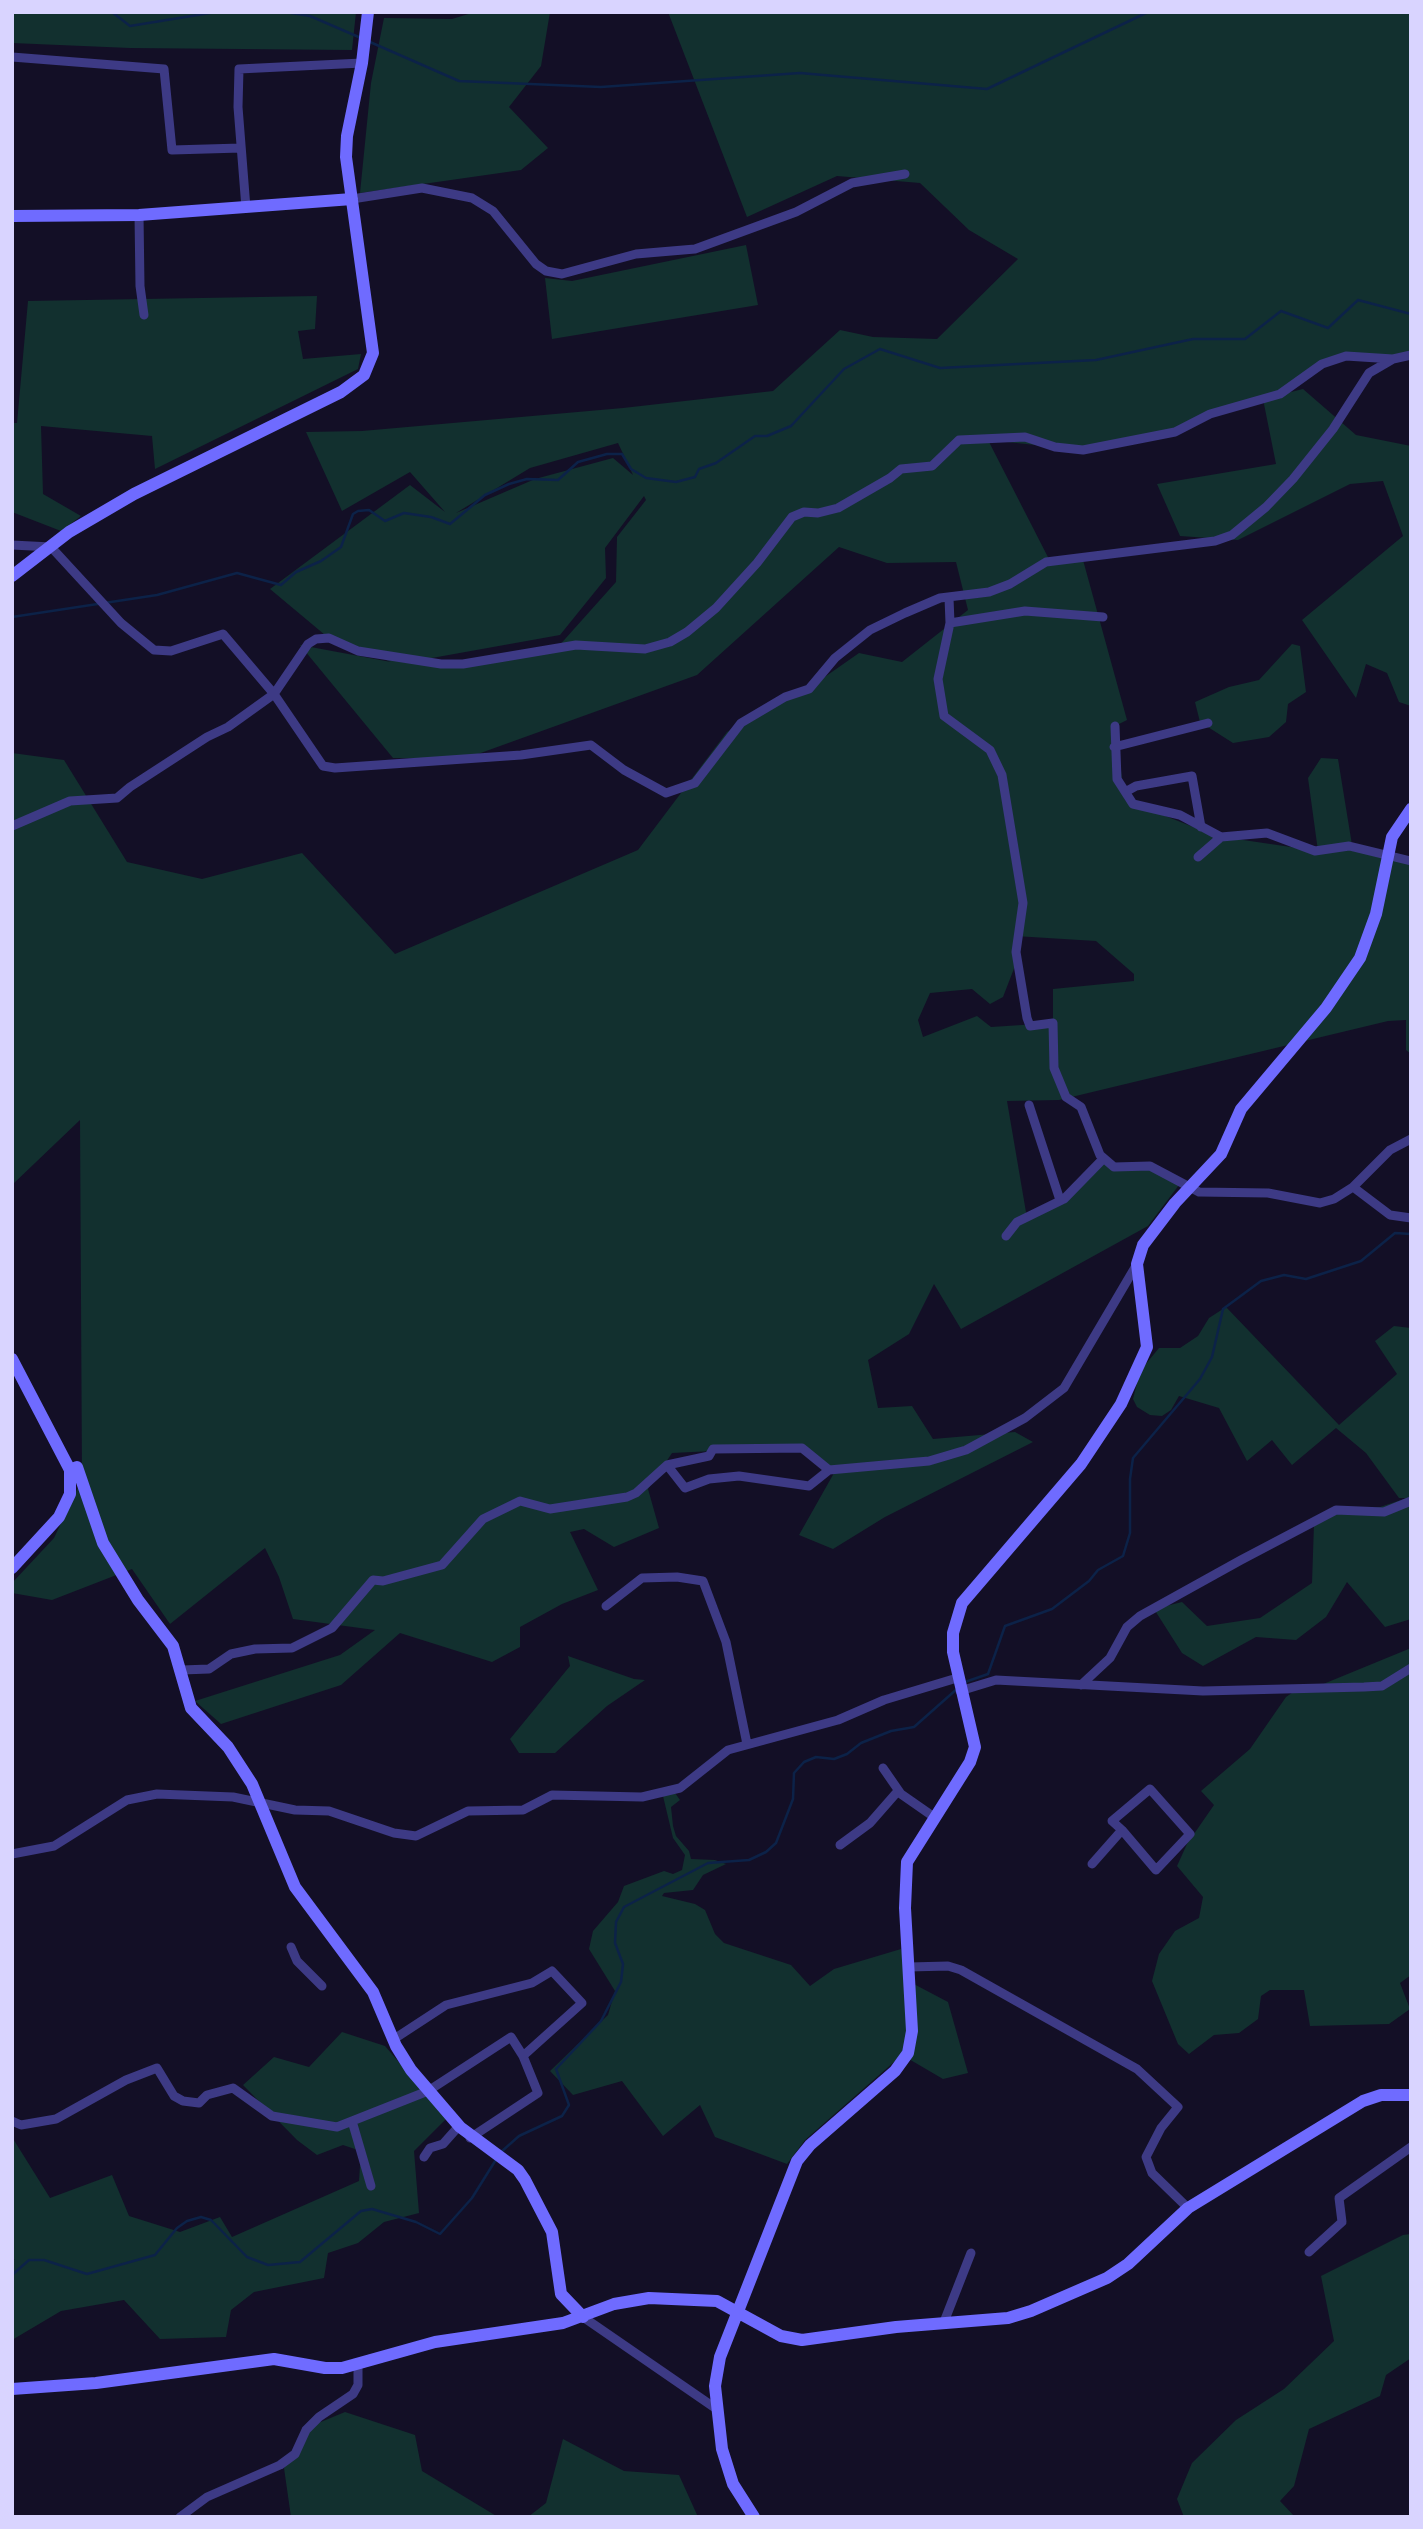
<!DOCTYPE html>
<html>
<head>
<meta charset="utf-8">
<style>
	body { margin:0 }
	#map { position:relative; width:1423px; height:2529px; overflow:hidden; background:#130f26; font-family:Montserrat,sans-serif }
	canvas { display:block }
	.frame { position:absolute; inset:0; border:14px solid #d9d4ff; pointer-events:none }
</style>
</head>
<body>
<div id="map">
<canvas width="1423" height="2529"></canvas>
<div class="frame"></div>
</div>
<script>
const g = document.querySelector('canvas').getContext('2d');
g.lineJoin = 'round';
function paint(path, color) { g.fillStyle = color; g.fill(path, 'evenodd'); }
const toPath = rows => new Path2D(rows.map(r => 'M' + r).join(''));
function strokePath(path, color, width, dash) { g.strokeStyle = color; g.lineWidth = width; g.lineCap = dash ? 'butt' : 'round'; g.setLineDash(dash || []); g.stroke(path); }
paint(toPath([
	[12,12,356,12,352,50,130,48,12,43],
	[475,12,550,12,541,66,509,107,548,148,521,170,360,193,371,83,384,18,452,19],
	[668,12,1411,12,1411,356,1384,363,1343,357,1271,397,1303,389,1356,435,1411,446,1411,706,1399,702,1387,673,1366,664,1356,698,1302,620,1403,536,1383,481,1350,484,1238,540,1180,536,1157,484,1276,464,1263,399,1171,431,1083,450,988,440,1052,565,1083,560,1127,720,1115,726,1125,800,1216,836,1318,851,1308,778,1321,758,1338,759,1353,851,1411,861,1411,1054,1406,1050,1406,1020,1388,1021,1059,1100,1007,1101,1027,1218,1061,1200,1102,1160,1125,1169,1150,1166,1179,1185,1148,1226,961,1329,934,1284,909,1334,868,1360,878,1408,912,1406,933,1439,1015,1432,1033,1442,885,1517,833,1549,799,1535,834,1473,795,1447,672,1453,648,1489,659,1528,614,1547,584,1529,570,1532,598,1590,562,1604,520,1627,520,1647,492,1662,400,1633,341,1685,221,1724,195,1701,340,1655,375,1630,293,1619,279,1577,265,1548,170,1624,132,1569,52,1600,12,1593,12,1583,54,1538,82,1479,80,1120,12,1185,12,753,64,760,127,862,202,879,302,853,395,954,638,850,727,732,785,697,809,688,859,653,902,662,968,610,956,562,887,563,839,547,697,675,464,759,393,758,300,645,391,662,325,635,270,589,410,485,445,512,410,472,342,511,306,432,362,431,623,408,773,391,840,330,873,337,937,339,1018,259,969,230,920,183,837,176,747,217],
	[618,443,633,475,613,458,535,479,456,513,530,468],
	[644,496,646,500,617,537,616,582,557,648,497,659,404,663,560,635,606,578,605,548],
	[1015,936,1096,941,1134,974,1134,981,1053,989,1053,1023,991,1027,977,1016,923,1037,918,1020,930,993,972,989,990,1004,1003,997,1015,966],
	[746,245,758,305,552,339,545,278,572,281],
	[317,296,315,329,298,331,303,359,361,354,358,369,155,469,152,436,41,426,43,494,81,516,61,531,12,512,12,423,17,423,28,301],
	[1292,644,1300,646,1306,692,1288,704,1286,722,1269,737,1233,743,1200,722,1195,702,1229,687,1259,680],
	[1226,1307,1339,1425,1397,1374,1375,1341,1394,1326,1411,1328,1411,1619,1385,1627,1347,1582,1326,1617,1296,1640,1256,1637,1203,1666,1182,1653,1154,1609,1182,1602,1207,1626,1260,1618,1312,1583,1314,1524,1336,1510,1380,1507,1407,1498,1399,1498,1366,1453,1336,1428,1292,1465,1272,1440,1247,1461,1219,1408,1179,1396,1171,1410,1162,1416,1150,1415,1137,1407,1133,1399,1140,1371,1159,1348,1180,1348,1198,1336,1209,1318],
	[1411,1648,1411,1975,1400,1983,1410,2009,1389,2024,1310,2026,1304,1990,1270,1990,1261,1996,1258,2019,1239,2033,1214,2035,1189,2054,1178,2044,1152,1981,1159,1954,1175,1931,1199,1918,1203,1897,1177,1866,1187,1844,1214,1805,1201,1791,1250,1749,1286,1697,1299,1688,1316,1687],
	[568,1656,634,1679,645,1680,607,1706,555,1753,519,1753,510,1739,570,1666],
	[675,1793,680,1800,671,1807,673,1826,676,1836,689,1851,691,1859,715,1860,726,1864,703,1875,693,1890,664,1893,662,1896,695,1904,705,1910,715,1934,724,1943,791,1965,810,1986,834,1969,901,1949,910,1982,948,2002,968,2073,943,2079,902,2055,805,2140,787,2164,715,2137,700,2105,663,2136,622,2081,573,2095,550,2071,608,2015,615,1991,589,1949,593,1931,618,1902,624,1886,664,1871,673,1874,682,1870,685,1855,673,1838,663,1796],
	[342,2032,385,2046,447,2118,414,2151,419,2213,384,2222,358,2243,328,2253,324,2278,254,2292,231,2310,226,2337,160,2339,124,2300,61,2311,12,2340,12,2261,15,2259,12,2259,12,2137,50,2198,112,2175,129,2216,180,2232,220,2217,232,2237,359,2181,361,2151,343,2145,317,2155,297,2140,243,2085,274,2057,309,2067],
	[1411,2234,1411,2358,1386,2375,1380,2396,1309,2429,1294,2486,1280,2501,1295,2517,1184,2517,1177,2499,1192,2463,1236,2420,1284,2389,1334,2341,1321,2276,1403,2235],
	[345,2412,415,2435,422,2471,498,2517,291,2517,284,2468,311,2426],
	[563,2439,624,2471,679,2475,698,2517,528,2517,546,2503]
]), '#12302f');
strokePath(toPath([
	[112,12,130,26,216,12],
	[285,12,310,16,361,38],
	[370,42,459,81,601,87,800,73,987,89,1148,12],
	[12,617,157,595,237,573,281,585,296,572,321,561,341,547,353,514,358,511,369,510,385,521,404,513,431,517,450,524,485,495,509,484,527,479,558,480,578,462,607,454,622,454,631,469,646,478,676,482,695,477,699,469,716,463,755,436,767,436,791,426,844,369,880,349,940,368,1096,360,1193,339,1245,339,1281,311,1328,328,1358,300,1411,314],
	[965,1682,988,1674,1005,1626,1052,1609,1089,1581,1098,1570,1123,1556,1130,1533,1130,1479,1133,1458,1200,1379,1212,1357,1223,1309,1261,1281,1284,1275,1306,1279,1361,1261,1395,1233,1411,1234],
	[501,2152,519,2136,562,2116,569,2105,556,2069,601,2021,621,1982,623,1964,615,1943,616,1922,624,1907,708,1863,749,1860,766,1852,776,1843,793,1799,794,1773,804,1762,816,1757,834,1759,847,1754,861,1743,891,1731,914,1727,958,1688],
	[12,2275,29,2260,44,2260,87,2274,155,2255,177,2228,187,2221,201,2217,211,2220,247,2257,268,2265,300,2262,361,2211,372,2209,416,2222,440,2234,472,2198,497,2158]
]), '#0c2248', 2.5);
strokePath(toPath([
	[12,57,164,69,172,150,241,148],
	[352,199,422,188,472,198,493,211,536,264,546,271,562,274,636,254,695,249,796,212,852,183,905,174],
	[246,208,238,107,239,69,362,63],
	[139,215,140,286,144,315],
	[12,545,51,547,121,623,154,650,171,651,223,634,274,694,323,766,335,768,521,755,591,745,624,770,666,793,695,783,741,723,785,697,809,689,835,658,870,630,905,613,940,598,989,592,1010,584,1046,562,1215,541,1232,535,1266,507,1293,479,1333,429,1369,373,1393,359],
	[949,598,950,623],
	[1103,617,1025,611,950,623,938,679,944,716,990,750,1002,775,1023,903,1016,952,1027,1018,1030,1026,1053,1023,1054,1068,1066,1097,1081,1107,1100,1155,1114,1167,1150,1166,1199,1192,1268,1193,1320,1203,1334,1199,1353,1187,1390,1150,1411,1139],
	[1115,726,1117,779,1133,804,1180,815,1221,837,1267,833,1315,851,1349,846,1411,861],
	[1114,747,1208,723],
	[1127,791,1136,786,1192,776,1201,827],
	[12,826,70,801,117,798,130,787,207,737,228,727,274,694,308,644,316,639,329,638,358,651,441,664,463,664,576,645,645,649,670,642,687,632,716,608,757,563,792,517,804,512,818,513,838,508,890,478,901,469,932,466,959,440,1025,437,1055,447,1083,450,1175,432,1210,414,1280,394,1322,364,1346,356,1393,359,1411,355],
	[1198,857,1221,837],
	[1029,1105,1059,1197,1064,1199,1103,1159],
	[1353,1187,1390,1215,1411,1218],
	[1006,1236,1017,1222,1064,1199],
	[667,1465,685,1488,709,1479,739,1476,809,1486,829,1470,929,1461,966,1450,1025,1418,1064,1388,1137,1264],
	[606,1606,642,1578,677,1577,703,1581,726,1642,747,1744],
	[182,1670,209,1669,231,1654,255,1649,292,1648,332,1628,373,1580,383,1581,442,1565,483,1519,520,1501,550,1509,627,1497,636,1493,667,1465,709,1456,713,1449,802,1448,829,1470],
	[1081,1685,1110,1658,1127,1627,1140,1616,1241,1560,1336,1510,1384,1512,1411,1501],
	[960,1691,996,1680,1203,1691,1364,1687,1382,1686,1411,1668],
	[883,1768,901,1794,934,1817],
	[840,1845,870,1823,898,1791],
	[12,1854,54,1846,127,1800,157,1794,233,1797,295,1810,329,1811,394,1833,416,1836,468,1811,523,1810,552,1795,642,1797,680,1788,728,1750,838,1720,884,1700,957,1678],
	[1092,1864,1122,1830,1156,1870,1190,1834,1150,1789,1112,1821,1122,1830],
	[291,1947,297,1961,322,1986],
	[909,1967,948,1966,961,1970,1137,2069,1178,2107,1161,2128,1146,2157,1152,2173,1188,2208],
	[394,2039,446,2005,532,1983,552,1971,582,2003,523,2056],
	[12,2121,21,2125,56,2119,126,2080,157,2068,174,2096,183,2101,199,2103,207,2095,233,2088,272,2116,337,2127,428,2091,511,2037,523,2056,538,2093,470,2138],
	[352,2121,371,2186],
	[424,2157,430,2148,443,2144,459,2126],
	[1309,2252,1342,2222,1339,2198,1411,2147],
	[583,2317,718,2410],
	[944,2322,971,2253],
	[180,2517,207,2497,280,2465,295,2454,306,2430,319,2417,353,2394,358,2385,358,2364]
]), '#3d3a85', 9);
strokePath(toPath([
	[12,216,139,215,352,199],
	[12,576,69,532,134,494,341,392,364,375,373,353,346,157,347,136,362,63,368,12],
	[12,1359,70,1470,77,1467,103,1543,138,1600,173,1646,191,1708,228,1747,252,1784,295,1887,373,1992,396,2046,411,2070,460,2127,518,2170,525,2180,552,2232,561,2294,583,2317],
	[12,1568,59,1517,70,1494,70,1470],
	[12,2389,96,2383,274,2359,325,2368,342,2368,435,2342,563,2323,614,2304,649,2298,717,2301,781,2336,802,2340,896,2327,1008,2318,1031,2311,1107,2278,1128,2264,1188,2208,1363,2101,1381,2095,1411,2095],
	[754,2517,733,2484,722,2449,715,2386,720,2357,797,2161,810,2145,895,2071,908,2053,912,2031,905,1908,907,1862,970,1762,975,1747,953,1652,953,1633,962,1603,1081,1464,1121,1404,1147,1347,1137,1264,1143,1245,1175,1203,1221,1154,1241,1109,1326,1008,1360,958,1376,914,1392,837,1411,809]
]), '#6f6bff', 12);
</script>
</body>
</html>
